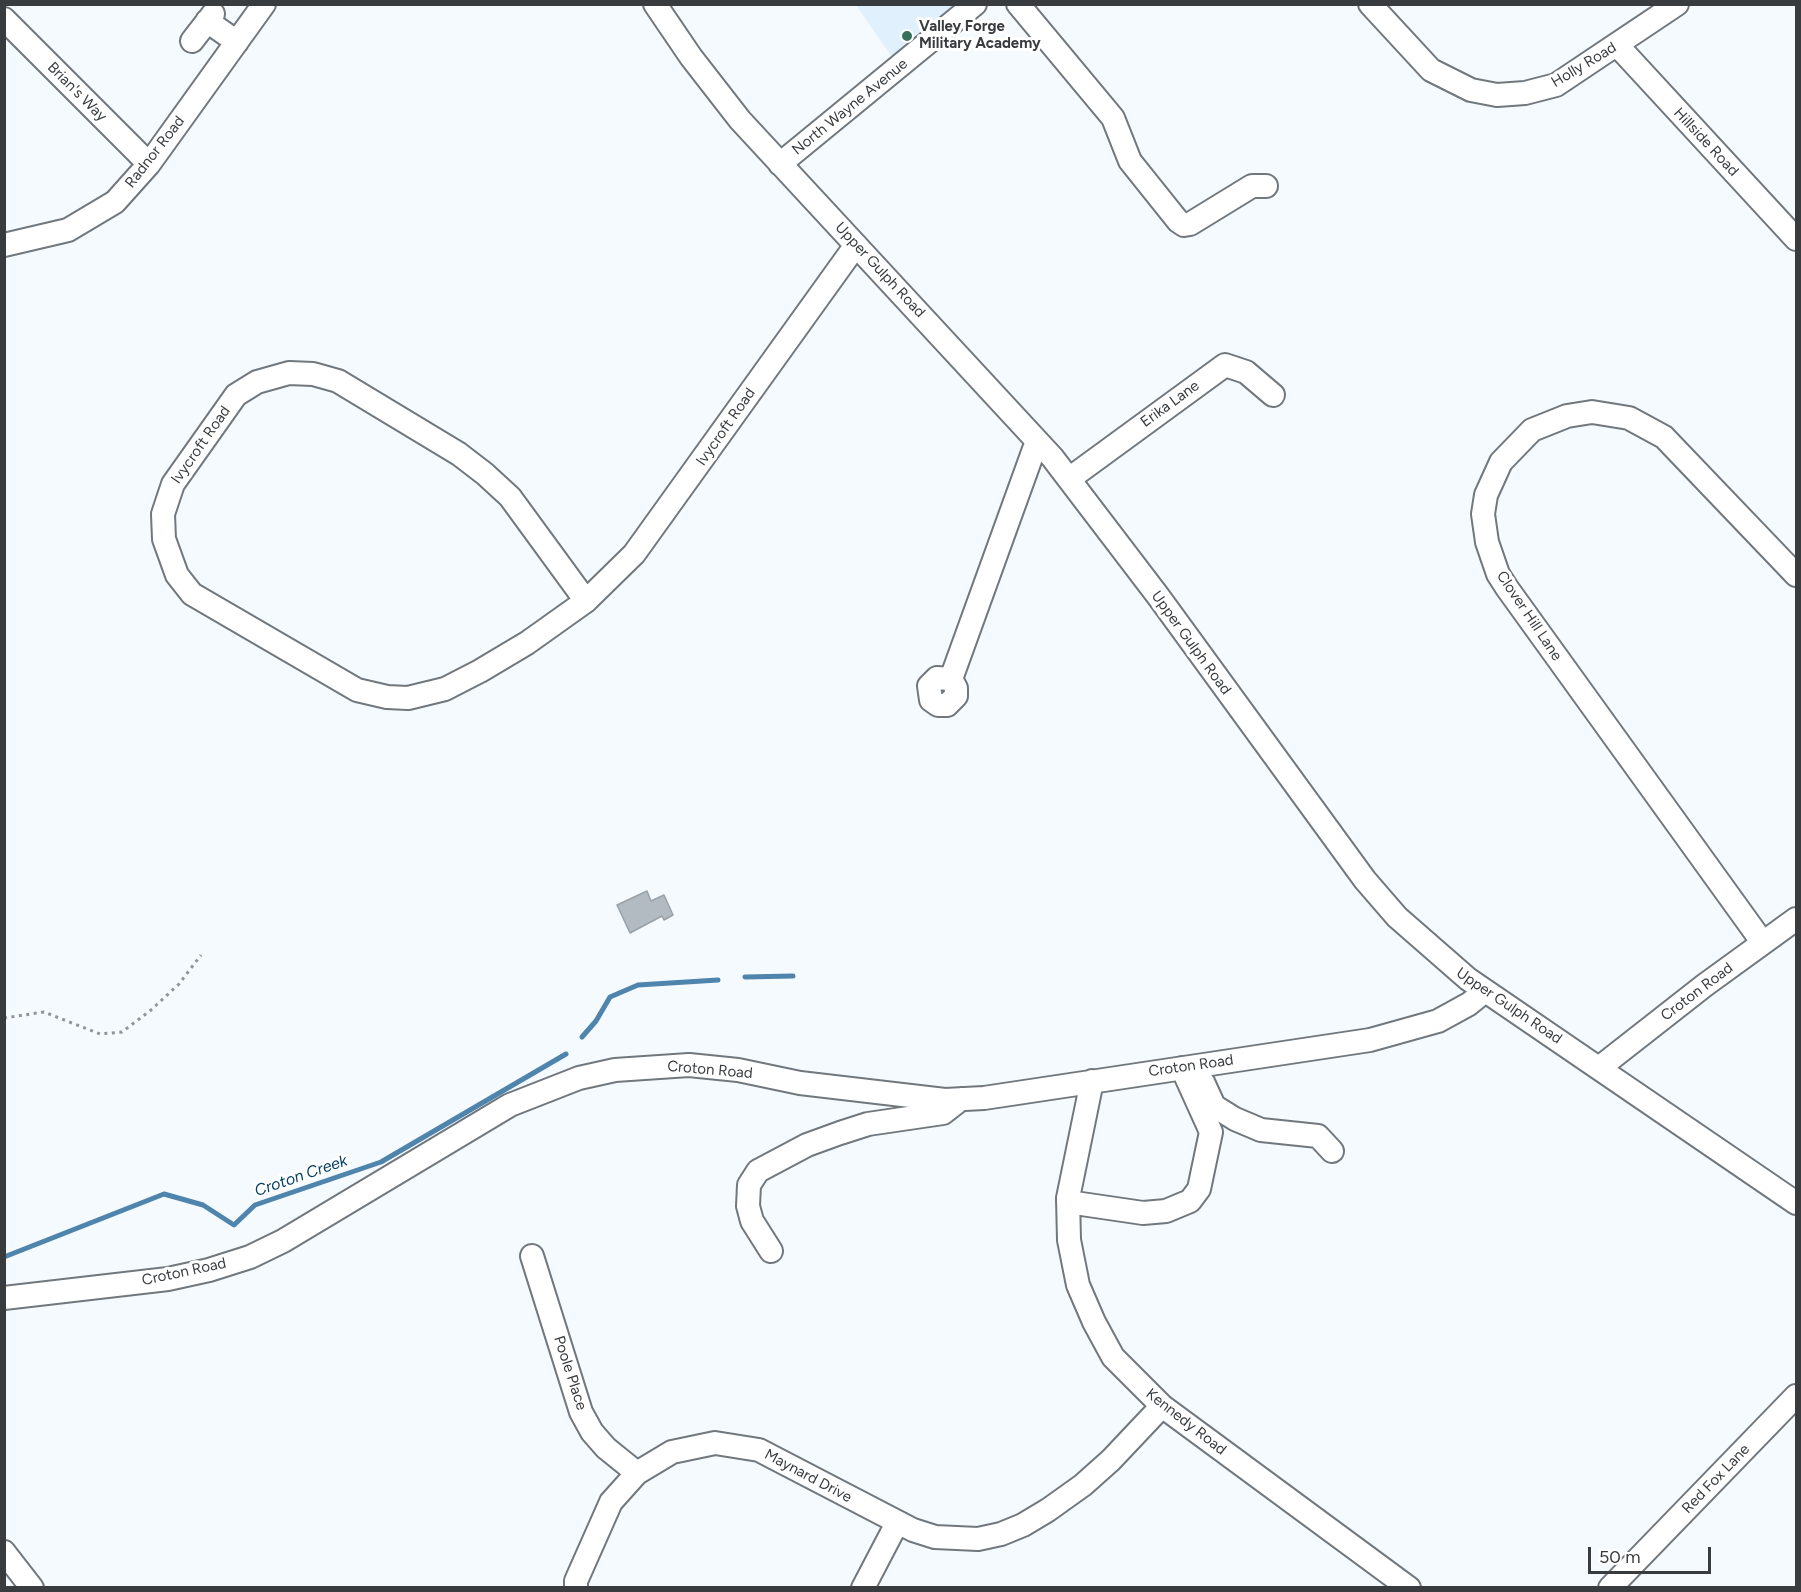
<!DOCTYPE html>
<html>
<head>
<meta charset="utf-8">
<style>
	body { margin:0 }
	#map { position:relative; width:1801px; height:1592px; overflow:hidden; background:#f5faff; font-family:Figtree,sans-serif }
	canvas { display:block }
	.frame { position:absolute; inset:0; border:6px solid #393c3f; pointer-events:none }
	.scale { position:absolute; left:1588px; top:1547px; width:123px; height:27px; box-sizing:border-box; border:3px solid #393c3f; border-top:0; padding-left:8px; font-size:18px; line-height:21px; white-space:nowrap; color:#393c3f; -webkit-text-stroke:4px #fff; paint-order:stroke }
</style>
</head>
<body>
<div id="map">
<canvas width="1801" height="1592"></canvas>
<div class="frame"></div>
<div class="scale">50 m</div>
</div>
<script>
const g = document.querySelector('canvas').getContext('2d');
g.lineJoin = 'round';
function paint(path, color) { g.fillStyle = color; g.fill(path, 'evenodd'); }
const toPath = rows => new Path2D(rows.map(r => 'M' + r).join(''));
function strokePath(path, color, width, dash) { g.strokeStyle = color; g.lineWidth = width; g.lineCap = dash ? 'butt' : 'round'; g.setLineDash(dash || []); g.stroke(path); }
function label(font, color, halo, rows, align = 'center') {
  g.font = font + ' Figtree,sans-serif'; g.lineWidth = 6; g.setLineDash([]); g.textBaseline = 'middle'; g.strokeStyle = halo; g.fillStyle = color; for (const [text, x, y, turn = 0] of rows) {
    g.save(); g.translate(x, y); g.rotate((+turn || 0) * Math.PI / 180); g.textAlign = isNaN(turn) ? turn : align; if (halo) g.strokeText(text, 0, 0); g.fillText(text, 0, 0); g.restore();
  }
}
paint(toPath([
	[856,5,975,5,899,67]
]), '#e0f0fc');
strokePath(toPath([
	[745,977,793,976],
	[582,1037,596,1021,610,997,638,985,718,980],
	[4,1257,164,1194,203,1205,234,1225,255,1205,381,1162,566,1054]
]), '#4f84ad', 5);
const building = toPath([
	[647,891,651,901,664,895,673,915,664,920,662,916,630,933,617,905,647,891]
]);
paint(building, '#b2bbc1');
strokePath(building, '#99a2a8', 1.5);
const minor = toPath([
	[655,4,691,57,740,120,1052,457,1158,596,1365,880,1397,917,1468,979,1796,1203],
	[1018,4,1113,118,1130,161,1178,221,1184,225,1190,224,1252,186,1266,186],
	[1370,4,1431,70,1471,90,1497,95,1525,93,1556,85,1677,4],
	[4,19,149,164],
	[207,21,237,42],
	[192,41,213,14],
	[1617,45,1796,239],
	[780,164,975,4],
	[4,245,68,230,115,202,149,164,264,4],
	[289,373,313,374,338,381,459,454,485,474,510,497,586,601,527,643,480,671,445,689,408,698,387,697,357,690,192,594,177,575,164,539,163,514,173,484,236,395,257,382,289,373],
	[1069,479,1225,365,1246,372,1273,395],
	[586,601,634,554,856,245],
	[951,679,937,678,929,686,931,700,938,705,947,705,956,696,956,688,951,679,1037,441],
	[1763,943,1507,588,1498,574,1487,542,1483,514,1486,495,1501,462,1532,430,1567,416,1592,412,1629,418,1664,437,1796,575],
	[1599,1068,1705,985,1796,919],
	[1092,1081,1068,1198,1069,1240,1078,1285,1094,1322,1113,1357,1162,1406,1409,1588],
	[1203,1082,1214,1106,1235,1119,1261,1130,1318,1136,1332,1151],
	[1068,1202,1143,1213,1166,1211,1190,1201,1199,1189,1211,1132,1182,1068],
	[771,1251,752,1221,748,1206,749,1185,758,1171,807,1145,840,1133,868,1124,943,1113,961,1099],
	[532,1256,581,1412,592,1432,606,1448,637,1473],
	[4,1298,168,1279,209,1270,250,1257,283,1241,510,1105,579,1078,615,1070,689,1065,738,1070,800,1083,945,1100,984,1098,1370,1040,1438,1021,1469,1004,1485,991],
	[4,1552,32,1588],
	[576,1588,576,1581,611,1502,637,1473,672,1452,715,1443,759,1450,913,1530,935,1537,978,1539,1001,1534,1023,1525,1048,1510,1083,1485,1111,1460,1162,1406],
	[863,1588,897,1523],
	[1610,1588,1796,1396]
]);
strokePath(minor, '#70787e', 26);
strokePath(toPath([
	[4,1018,44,1012,100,1034,122,1032,151,1010,179,984,201,955]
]), '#919599', 3, [3, 4.5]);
strokePath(minor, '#fff', 22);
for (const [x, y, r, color] of [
	[907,36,6,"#37715b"]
]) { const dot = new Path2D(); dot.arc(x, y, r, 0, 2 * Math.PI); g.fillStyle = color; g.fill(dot); strokePath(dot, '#fff', 2); }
label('bold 15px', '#393c3f', '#fff', [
	["Valley Forge",919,27],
	["Military Academy",919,44]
], 'left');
label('15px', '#393c3f', '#fff', [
	["Holly Road",1584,65,-31],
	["Brian's Way",77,92,45],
	["North Wayne Avenue",850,107,-39],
	["Hillside Road",1706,142,47],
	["Radnor Road",155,152,-52],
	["Upper Gulph Road",880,270,47],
	["Erika Lane",1170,404,-36],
	["Ivycroft Road",726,427,-55],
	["Ivycroft Road",201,445,-55],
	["Clover Hill Lane",1529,616,56],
	["Upper Gulph Road",1191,643,54],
	["Croton Road",1697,992,-37],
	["Upper Gulph Road",1509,1006,34],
	["Croton Road",1191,1066,-8],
	["Croton Road",710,1070,5],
	["Croton Road",184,1272,-12],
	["Poole Place",570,1373,72],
	["Kennedy Road",1186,1422,38],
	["Maynard Drive",808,1476,28],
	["Red Fox Lane",1716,1479,-46]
]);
label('italic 16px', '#023f65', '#fff', [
	["Croton Creek",301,1176,-19]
]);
</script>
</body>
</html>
